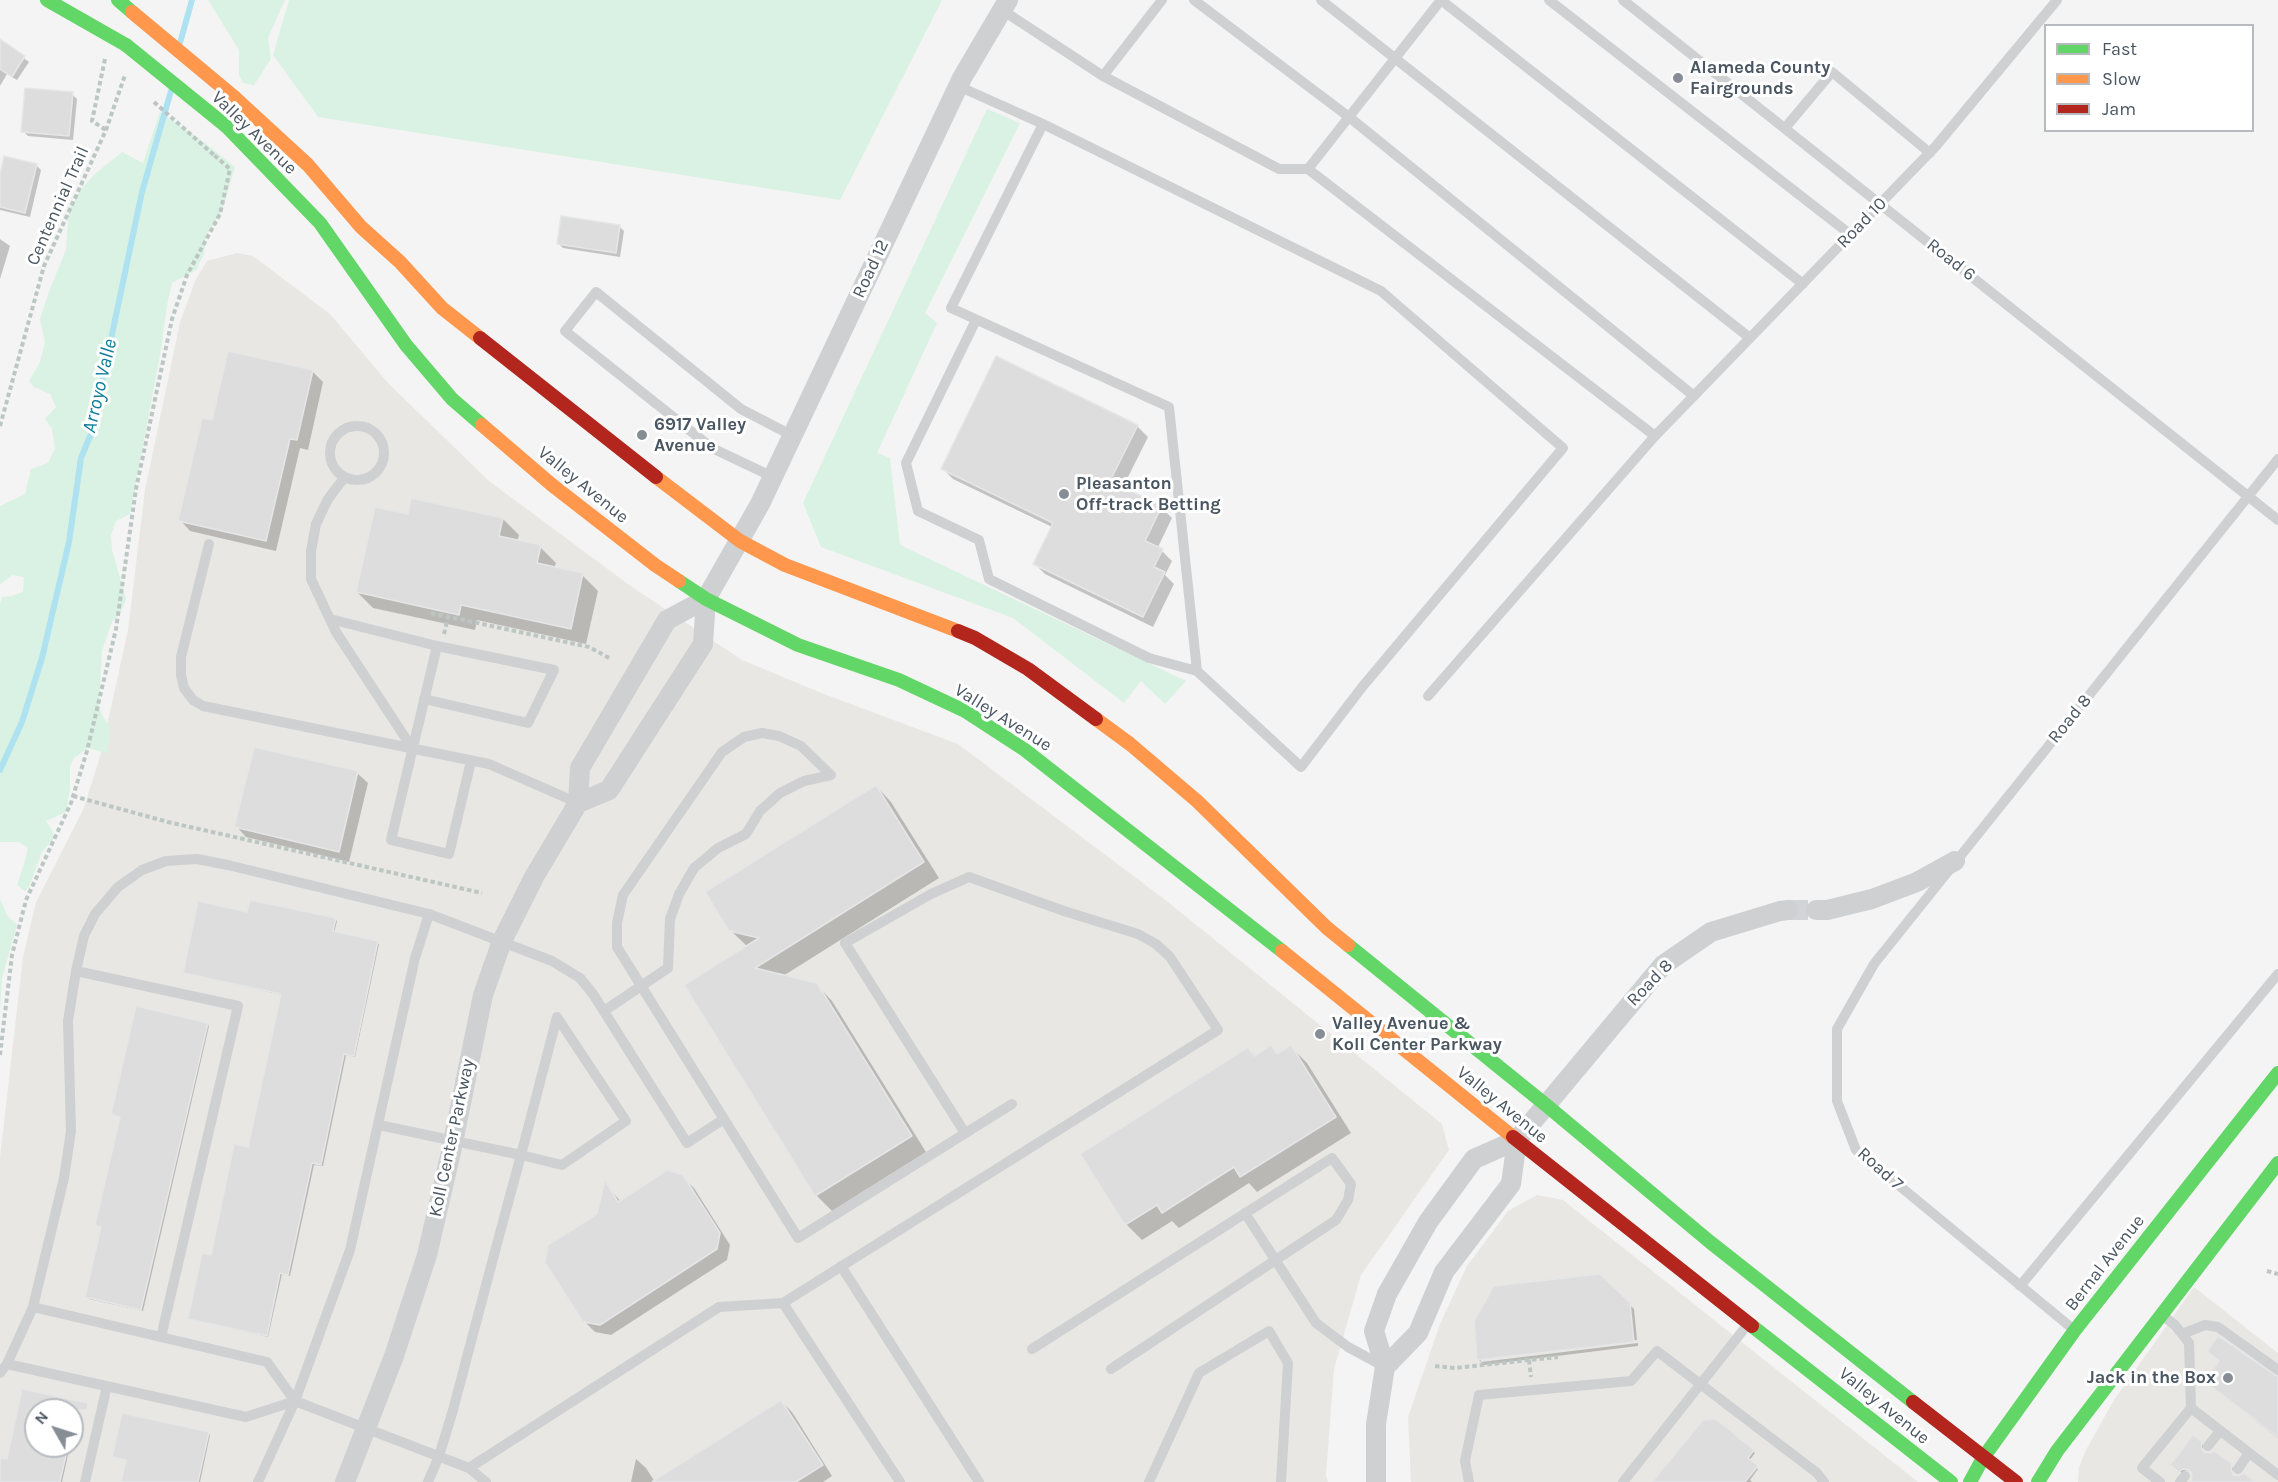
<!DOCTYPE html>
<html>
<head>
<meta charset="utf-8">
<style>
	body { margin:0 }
	#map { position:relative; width:2278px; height:1482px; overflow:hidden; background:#f4f4f4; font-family:Karla,sans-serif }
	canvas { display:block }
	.legend { position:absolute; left:2044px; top:24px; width:210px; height:108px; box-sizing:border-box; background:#fff; border:2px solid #b7bbc0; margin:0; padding:8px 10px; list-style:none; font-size:18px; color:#4a5661 }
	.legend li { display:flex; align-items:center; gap:12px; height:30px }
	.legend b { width:30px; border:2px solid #b7bbc0 }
	.north { position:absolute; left:24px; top:1398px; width:60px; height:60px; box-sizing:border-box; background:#fff; border:2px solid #b7bbc0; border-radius:50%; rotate:309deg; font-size:16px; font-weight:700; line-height:24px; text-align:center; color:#4a5661 }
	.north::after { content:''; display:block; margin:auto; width:21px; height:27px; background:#868d94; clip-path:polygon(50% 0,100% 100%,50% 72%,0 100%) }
</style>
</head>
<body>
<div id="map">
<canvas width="2278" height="1482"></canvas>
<ul class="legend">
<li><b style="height:8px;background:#63d668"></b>Fast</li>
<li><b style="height:8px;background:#ff974d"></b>Slow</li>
<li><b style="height:8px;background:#b3261e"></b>Jam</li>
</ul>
<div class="north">N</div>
</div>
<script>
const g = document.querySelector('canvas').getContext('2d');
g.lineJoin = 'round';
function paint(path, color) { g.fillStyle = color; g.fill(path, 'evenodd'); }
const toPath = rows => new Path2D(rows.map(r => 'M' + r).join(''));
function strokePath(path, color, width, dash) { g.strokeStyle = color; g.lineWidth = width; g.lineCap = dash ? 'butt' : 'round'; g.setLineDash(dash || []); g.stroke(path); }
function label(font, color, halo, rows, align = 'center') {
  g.font = font + ' Karla,sans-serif'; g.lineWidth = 6; g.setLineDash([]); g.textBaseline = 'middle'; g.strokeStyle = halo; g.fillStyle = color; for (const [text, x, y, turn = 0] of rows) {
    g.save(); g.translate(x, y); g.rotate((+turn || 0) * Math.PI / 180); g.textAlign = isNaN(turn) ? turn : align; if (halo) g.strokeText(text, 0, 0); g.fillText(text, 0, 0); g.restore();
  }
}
paint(toPath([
	[237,253,253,256,330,314,388,383,489,481,632,587,742,660,824,694,958,744,1168,902,1442,1124,1449,1150,1361,1275,1334,1369,1326,1475,1328,1482,0,1482,0,1157,23,957,36,902,84,808,101,753,128,630,145,490,180,322,196,279,207,261],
	[36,1410,72,1410,72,1446,36,1446],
	[1537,1195,1563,1200,1918,1482,1411,1482,1408,1417,1440,1324,1467,1266,1508,1211],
	[2194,1287,2278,1353,2278,1482,2078,1482,2079,1467,2086,1450,2114,1400]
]), '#e8e7e3');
paint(toPath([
	[208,0,285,0,268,38,271,59,254,85,243,83,239,75,239,50],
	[289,0,942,0,840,200,318,117,273,55],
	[987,109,1020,123,925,313,937,323,877,453,890,458,900,545,1186,681,1165,704,1141,681,1124,703,1013,618,821,547,803,503],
	[160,112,205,143,235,167,222,211,206,236,204,254,196,270,172,283,167,305,161,350,130,514,116,521,111,535,112,550,126,599,120,614,112,622,102,651,99,704,102,715,110,727,108,754,88,748,74,758,70,766,70,789,66,812,46,821,52,830,54,838,42,852,29,887,25,891,17,885,25,861,28,847,18,842,0,842,0,604,2,597,12,596,23,592,24,577,12,575,0,585,0,506,25,494,31,469,48,463,55,448,52,429,45,419,56,407,50,394,34,387,29,381,40,362,45,342,40,319,50,289,66,250,69,209,81,189,95,174,122,152,143,163],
	[0,876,0,899,7,915,17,925,2,978,0,1013]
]), '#d9f2e3');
paint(toPath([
	[0,41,29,62,17,80,7,74,0,86],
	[72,94,77,99,73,140,28,136,23,131],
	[36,165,41,170,30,217,0,210,0,180],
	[619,226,624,231,620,257,563,248,558,243],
	[0,239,10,246,0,279],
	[229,353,313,372,323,382,308,450,300,448,276,551,190,531,180,520,213,421],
	[1137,426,1148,437,1122,489,1161,507,1172,518,1158,547,1172,561,1165,575,1174,584,1153,627,1045,574,1035,564,1052,527,953,479,943,469],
	[412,499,503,519,519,535,517,542,540,547,556,563,554,568,582,575,598,591,586,644,477,620,475,630,373,608,357,592,409,516],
	[357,773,368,783,349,862,246,837,236,826],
	[876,786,891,802,939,878,783,976,816,984,832,1001,926,1152,832,1211,816,1195,686,985,748,947,730,930],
	[248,913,335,919,337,921,334,933,379,944,355,1057,346,1055,323,1166,314,1165,290,1276,282,1274,268,1337,189,1319,250,1149,282,995,185,973],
	[207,1024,209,1026,143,1311,89,1299,87,1297,103,1228,97,1225,122,1118,112,1114],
	[1271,1047,1279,1055,1291,1047,1307,1063,1351,1133,1257,1192,1249,1183,1179,1228,1172,1221,1142,1240,1126,1224,1082,1155,1248,1049,1256,1056],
	[682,1177,694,1188,730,1245,727,1260,611,1335,595,1332,584,1321,598,1215,605,1183,621,1202],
	[1600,1276,1634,1309,1637,1340,1481,1358,1481,1362,1638,1343,1638,1346,1484,1365,1479,1360],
	[2209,1351,2278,1379,2278,1438,2217,1391,2206,1381,2220,1362],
	[23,1390,79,1404,72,1438,72,1410,36,1410,36,1446,70,1446,62,1482,0,1482,0,1468,8,1461],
	[781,1401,792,1412,832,1476,823,1482,655,1482],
	[1715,1421,1755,1453,1749,1461,1758,1469,1750,1480,1752,1482,1664,1482],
	[208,1433,210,1435,200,1482,123,1482,127,1461,113,1456],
	[2201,1443,2203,1445,2202,1451,2233,1468,2232,1472,2234,1477,2252,1482,2194,1482,2192,1471,2186,1470,2182,1473,2172,1464],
	[636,1459,646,1468,655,1482,631,1482]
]), '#0003');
strokePath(toPath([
	[180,43,192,0],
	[0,770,22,722,42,658,69,542,81,458,91,434,142,192,171,91]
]), '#aee2f0', 6);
const building = toPath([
	[0,39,25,56,12,77,0,69,0,39],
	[25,88,73,92,69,136,21,132,25,88],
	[4,156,37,164,25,213,0,207,0,174,4,156],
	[561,216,620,225,616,253,557,244,561,216],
	[228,351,313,370,297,440,290,439,266,541,178,521,202,418,212,420,228,351],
	[996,356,1138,425,1110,481,1162,506,1145,541,1163,549,1154,567,1165,572,1143,617,1033,564,1053,523,941,469,996,356],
	[411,498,503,518,499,536,541,545,537,563,583,573,571,629,461,605,459,615,356,592,375,507,408,514,411,498],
	[254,747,358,771,339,852,234,827,254,747],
	[876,785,924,862,755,968,817,983,912,1136,815,1196,684,985,759,938,729,931,705,892,876,785],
	[250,900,336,918,333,931,378,941,354,1056,344,1054,321,1165,312,1163,288,1275,280,1273,267,1336,188,1319,202,1253,211,1255,234,1144,248,1147,281,994,183,973,198,901,247,912,250,900],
	[136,1006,208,1023,141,1310,85,1297,101,1227,95,1225,120,1117,111,1114,136,1006],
	[1271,1045,1277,1054,1291,1045,1336,1117,1240,1177,1234,1167,1162,1213,1157,1205,1125,1225,1080,1154,1248,1047,1254,1056,1271,1045],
	[667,1170,683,1175,720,1233,717,1249,600,1325,583,1322,545,1263,548,1245,597,1214,605,1180,618,1202,667,1170],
	[1600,1274,1630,1303,1634,1342,1477,1360,1474,1321,1494,1286,1600,1274],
	[2218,1336,2278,1377,2278,1437,2204,1381,2219,1361,2207,1351,2218,1336],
	[22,1389,88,1403,87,1410,36,1410,36,1446,68,1446,60,1482,0,1482,0,1458,7,1459,22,1389],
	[781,1400,823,1465,796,1482,652,1482,781,1400],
	[122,1413,209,1432,198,1482,121,1482,126,1460,112,1457,122,1413],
	[1716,1419,1754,1450,1748,1458,1758,1466,1745,1482,1652,1482,1703,1420,1716,1419],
	[2193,1435,2202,1442,2201,1448,2204,1452,2210,1453,2214,1451,2232,1464,2231,1469,2233,1475,2238,1476,2244,1473,2255,1482,2192,1482,2191,1481,2192,1474,2189,1470,2183,1469,2179,1472,2170,1465,2193,1435]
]);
paint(building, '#ddddde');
strokePath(building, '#e5e6e7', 1.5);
strokePath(toPath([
	[1788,910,1816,910]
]), '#d2d4d7', 20, [20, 10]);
strokePath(toPath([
	[105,59,92,121,106,130],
	[0,426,44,266,106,130,125,75],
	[431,613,589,647,611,659],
	[444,634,448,617],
	[73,796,168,822,482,893],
	[0,1055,12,955,26,900,71,803,87,751,116,629,136,489,172,319,187,275,220,214,230,169,214,155],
	[2267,1271,2278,1274],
	[1529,1360,1531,1377],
	[1435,1366,1455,1368,1558,1357]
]), '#bcc7c4', 4, [4.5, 3]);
strokePath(toPath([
	[1194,0,1349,117,1694,396],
	[1321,0,1750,338],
	[1441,0,1803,284],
	[1549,0,1851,235],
	[1623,0,2278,520],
	[1002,10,1103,76,1279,169,1308,169,1655,436],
	[1103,76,1162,0],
	[958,86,1043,124,1381,291,1563,448,1363,686,1301,767,1197,671,1169,407,951,308,1043,124],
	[1785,128,1832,72,1930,153],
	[1308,169,1441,0],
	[976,320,906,463,918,511,979,540,989,579,1149,658,1197,671],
	'330 453a27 27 0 1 1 54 0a27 27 0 1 1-54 0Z',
	[773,477,712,448,565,331,596,292,741,409,793,436],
	[344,478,328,499,316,524,311,551,311,579,336,632,412,748],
	[209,544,181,657,181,675,184,688,193,700,203,706,489,764,578,803],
	[330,619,437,646,554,670,528,723,424,699],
	[437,646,391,840,449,854,471,761],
	[1428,696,1655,436,1936,146,2057,0],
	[831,775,801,746,779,736,762,733,744,737,722,752,623,895,617,923,617,947,798,1238,1012,1104],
	[76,971,238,1006,161,1337],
	[604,1011,668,968,670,919,679,894,694,868,718,848,746,834,760,811,780,793,804,781,831,775],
	[379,1125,521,1155,562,1165,626,1121,557,1017,521,1155,494,1255,453,1410,439,1456,428,1482],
	[1245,1213,1316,1323,1348,1347,1385,1367],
	[841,1266,979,1482],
	[2020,1286,2278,974],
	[783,1303,900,1482],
	[33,1307,267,1362,295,1401,469,1468,486,1482],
	[2073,1329,1856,1150,1837,1101,1837,1029,1874,964,2278,459],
	[2182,1334,2205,1325,2218,1327,2278,1370],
	[1032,1349,1332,1158,1351,1184,1348,1200,1336,1220,1111,1369],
	[7,1364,246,1417,295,1401],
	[0,1373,7,1364,33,1307,64,1178,71,1131,68,1021,76,971,84,936,95,914,118,887,142,870,166,861,197,859,228,865,429,914,552,961,580,978,593,994,687,1143,724,1119],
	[2191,1408,2278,1475],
	[2208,1446,2220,1431],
	[469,1468,719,1307,783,1303,1218,1030,1170,957,1156,944,1138,934,1064,911,969,877,931,894,845,943,965,1133],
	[2238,1469,2249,1453],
	[85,1482,107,1386],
	[258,1482,295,1401,350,1250,415,958,429,914],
	[1149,1482,1199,1373,1269,1331,1288,1363,1281,1482],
	[1469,1482,1465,1461,1479,1395,1631,1381,1657,1351,1817,1473,1824,1482],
	[1623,1482,1748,1324],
	[2160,1482,2142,1468,2191,1408,2189,1343,2175,1325,2162,1315],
	[2180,1482,2185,1476]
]), '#ced0d2', 10);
strokePath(toPath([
	[578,803,609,790,703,644,706,599,760,504,962,78,1008,0],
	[1816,910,1827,910,1872,899,1917,882,1955,861],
	[1385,1367,1418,1333,1444,1272,1511,1184,1517,1140],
	[345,1482,394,1356,427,1255,451,1152,483,995,502,941,534,877,578,803,580,768,667,620,706,599],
	[1376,1482,1376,1424,1385,1367,1374,1331,1387,1294,1428,1222,1474,1159,1517,1140,1663,965,1711,932,1780,911,1788,910]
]), '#ced0d2', 20);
strokePath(toPath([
	[47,0,126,45],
	[118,0,132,12],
	[226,126,320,223,406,345,452,399,482,425],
	[679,581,706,599,798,645,899,680,965,711,1025,750,1282,951],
	[1348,945,1546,1105,1710,1242,1913,1402],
	[1752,1326,1951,1482],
	[1970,1482,1983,1458,2075,1330,2278,1073],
	[2038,1482,2057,1451,2278,1163]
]), '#63d668', 14);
strokePath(toPath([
	[234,97,308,165,361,227,400,262,442,308,480,338],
	[482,425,552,485,655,565,679,581],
	[656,477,740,541,785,565,958,631],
	[1096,719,1130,744,1197,801,1327,928,1348,945],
	[1282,951,1513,1137]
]), '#ff974d', 14);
strokePath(toPath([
	[480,338,656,477],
	[958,631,975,638,1028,669,1096,719],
	[1513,1137,1752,1326],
	[1913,1402,2016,1482]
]), '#b3261e', 14);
strokePath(toPath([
	[154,102,214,155]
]), '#bcc7c4', 4, [4.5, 3]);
strokePath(toPath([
	[126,45,226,126]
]), '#63d668', 14);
strokePath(toPath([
	[132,12,234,97]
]), '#ff974d', 14);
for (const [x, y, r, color] of [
	[1678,78,6,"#868d94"],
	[642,435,6,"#868d94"],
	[1064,494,6,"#868d94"],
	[1320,1034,6,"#868d94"],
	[2228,1378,6,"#868d94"]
]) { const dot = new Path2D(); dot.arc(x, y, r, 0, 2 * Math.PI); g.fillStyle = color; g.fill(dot); strokePath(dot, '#fff', 2); }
label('bold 18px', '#4a5661', '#fff', [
	["Alameda County",1690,68],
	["Fairgrounds",1690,89],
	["6917 Valley",654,425],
	["Avenue",654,446],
	["Pleasanton",1076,484],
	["Off-track Betting",1076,505],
	["Valley Avenue &",1332,1024],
	["Koll Center Parkway",1332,1045],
	["Jack in the Box",2216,1378,"right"]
], 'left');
label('18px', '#4a5661', '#fff', [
	["Valley Avenue",254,133,44],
	["Centennial Trail",58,206,-66],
	["Road 10",1862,223,-46],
	["Road 6",1951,260,38],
	["Road 12",871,269,-65],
	["Valley Avenue",583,485,39],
	["Valley Avenue",1003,718,32],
	["Road 8",2070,719,-51],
	["Road 8",1650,983,-46],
	["Valley Avenue",1502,1105,39],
	["Koll Center Parkway",452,1138,-78],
	["Road 7",1880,1169,42],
	["Bernal Avenue",2105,1263,-52],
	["Valley Avenue",1884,1406,39]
]);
label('italic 20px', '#0c7c9b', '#fff', [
	["Arroyo Valle",100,386,-77]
]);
</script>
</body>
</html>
